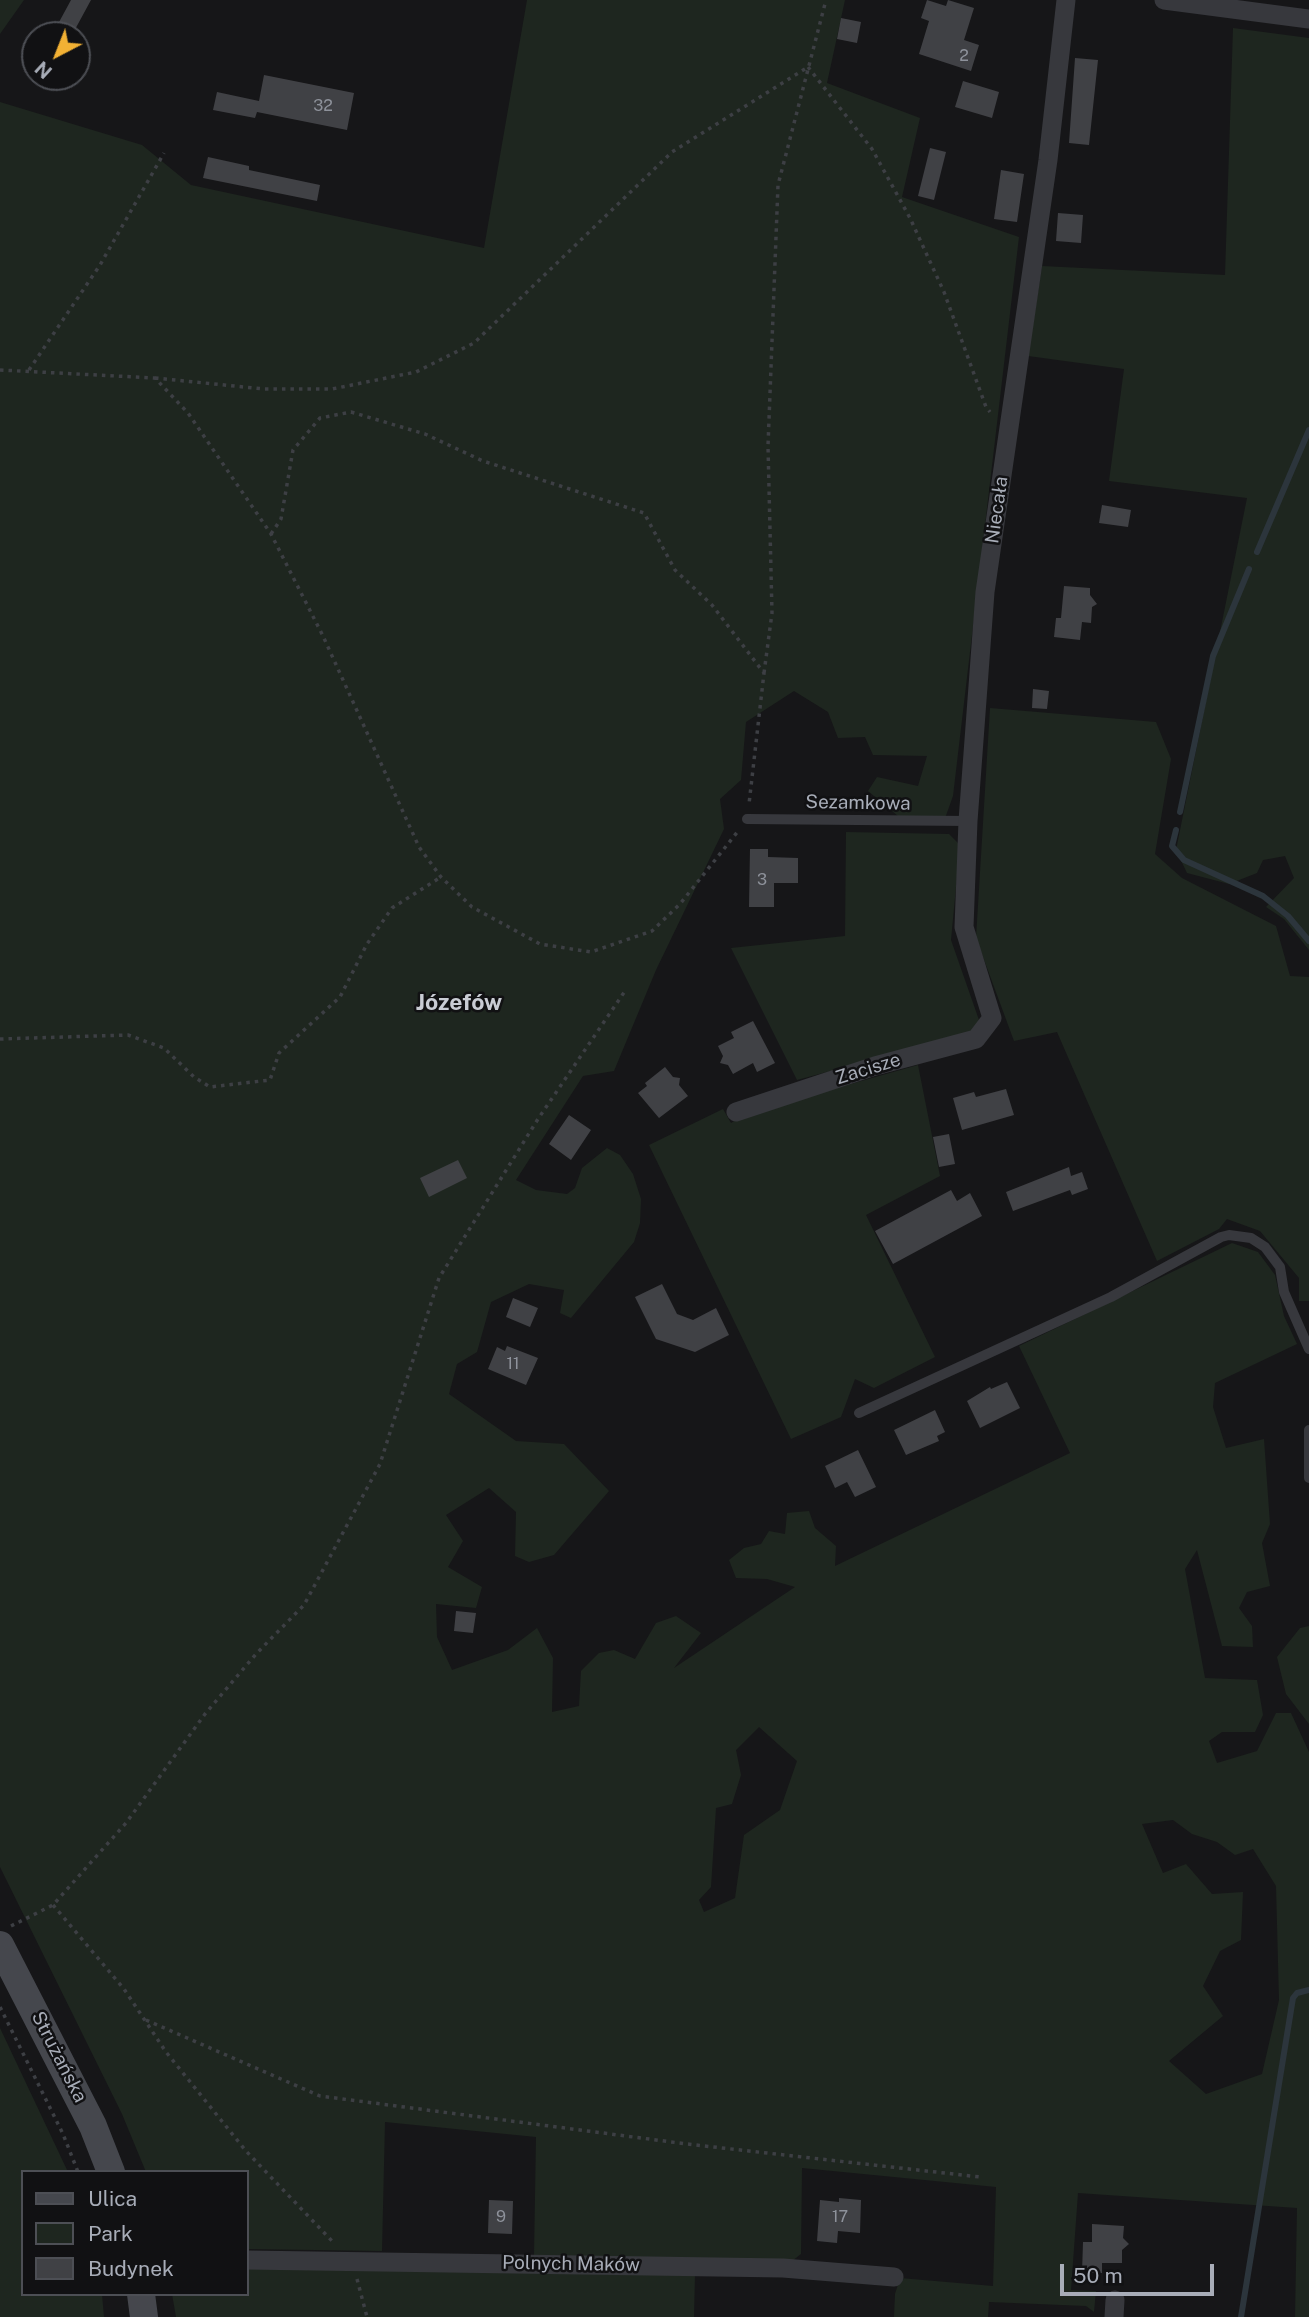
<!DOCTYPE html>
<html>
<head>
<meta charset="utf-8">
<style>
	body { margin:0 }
	#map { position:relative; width:1309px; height:2317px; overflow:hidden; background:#161618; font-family:"Public Sans",sans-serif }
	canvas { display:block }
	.legend { position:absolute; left:21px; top:2170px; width:228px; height:126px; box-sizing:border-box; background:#111113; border:2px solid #4d4f55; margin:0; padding:9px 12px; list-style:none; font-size:21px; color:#a8adb8 }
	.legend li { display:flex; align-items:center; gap:14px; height:35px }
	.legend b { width:35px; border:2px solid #4d4f55 }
	.north { position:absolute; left:21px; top:21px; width:70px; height:70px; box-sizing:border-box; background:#111113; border:2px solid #4d4f55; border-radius:50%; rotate:222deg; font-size:19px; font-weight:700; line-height:28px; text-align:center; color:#a8adb8 }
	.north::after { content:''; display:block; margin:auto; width:24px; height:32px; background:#f2b134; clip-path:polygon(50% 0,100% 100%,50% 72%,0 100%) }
	.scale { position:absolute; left:1060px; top:2264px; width:154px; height:32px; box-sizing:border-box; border:4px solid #a8adb8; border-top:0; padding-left:9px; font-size:21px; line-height:24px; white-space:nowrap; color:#a8adb8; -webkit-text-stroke:5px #111113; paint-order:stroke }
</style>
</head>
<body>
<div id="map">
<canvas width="1309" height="2317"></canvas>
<ul class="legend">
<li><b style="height:9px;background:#45474d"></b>Ulica</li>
<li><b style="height:19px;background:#1e261f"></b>Park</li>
<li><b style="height:19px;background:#404145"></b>Budynek</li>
</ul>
<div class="north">N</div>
<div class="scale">50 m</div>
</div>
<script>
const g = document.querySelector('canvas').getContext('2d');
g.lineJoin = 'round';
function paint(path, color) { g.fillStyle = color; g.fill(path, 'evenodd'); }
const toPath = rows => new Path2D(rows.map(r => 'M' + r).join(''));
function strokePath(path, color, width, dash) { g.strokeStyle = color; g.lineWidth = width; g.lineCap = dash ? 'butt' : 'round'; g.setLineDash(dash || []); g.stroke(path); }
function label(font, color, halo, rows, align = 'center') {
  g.font = font + ' "Public Sans",sans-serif'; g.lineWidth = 5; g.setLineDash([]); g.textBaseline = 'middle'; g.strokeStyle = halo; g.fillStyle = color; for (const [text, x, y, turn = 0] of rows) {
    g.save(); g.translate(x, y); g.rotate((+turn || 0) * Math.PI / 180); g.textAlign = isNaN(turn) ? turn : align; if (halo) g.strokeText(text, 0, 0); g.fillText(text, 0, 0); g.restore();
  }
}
paint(toPath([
	[0,0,24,0,0,34],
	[527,0,845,0,827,83,920,118,902,197,1019,237,953,796,943,824,904,821,868,791,877,777,918,786,927,756,873,755,865,737,838,738,828,712,794,691,746,722,741,780,720,799,724,829,656,970,614,1071,583,1076,516,1180,536,1190,567,1194,575,1188,582,1168,607,1148,620,1155,633,1174,641,1199,640,1223,634,1242,571,1318,560,1313,564,1290,529,1284,491,1302,477,1352,457,1364,449,1394,516,1441,564,1444,609,1491,554,1555,529,1562,515,1556,516,1512,489,1488,446,1515,463,1541,448,1567,482,1587,476,1608,436,1604,437,1637,452,1670,508,1650,537,1628,553,1658,552,1712,579,1706,581,1671,599,1653,614,1650,635,1659,656,1623,676,1616,701,1633,674,1668,795,1587,767,1579,736,1578,729,1560,744,1548,761,1544,769,1531,785,1534,787,1513,809,1511,815,1528,836,1546,835,1566,1070,1453,1019,1346,1232,1243,1258,1252,1275,1275,1284,1316,1297,1344,1215,1383,1213,1407,1226,1448,1264,1439,1270,1524,1262,1543,1270,1586,1247,1592,1239,1608,1252,1626,1253,1647,1222,1646,1197,1550,1185,1569,1205,1678,1257,1680,1263,1715,1255,1732,1222,1732,1209,1741,1217,1763,1257,1751,1276,1713,1291,1713,1309,1752,1309,2317,1295,2317,1297,2208,1078,2193,1071,2290,1096,2291,1094,2312,1086,2306,989,2302,988,2317,894,2317,895,2294,900,2278,993,2286,996,2187,802,2168,801,2254,792,2261,534,2255,536,2137,385,2122,382,2251,247,2249,247,2172,146,2172,122,2114,0,1867,0,102,142,145,191,185,484,248],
	[759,1727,797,1761,780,1810,744,1835,735,1898,704,1912,699,1900,711,1887,716,1808,732,1804,741,1775,736,1750],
	[1173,1820,1192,1834,1217,1842,1235,1855,1253,1849,1276,1886,1279,2000,1262,2074,1206,2094,1169,2061,1223,2016,1203,1986,1220,1951,1241,1940,1243,1892,1212,1894,1186,1864,1163,1873,1142,1824],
	[1233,28,1309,38,1309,950,1284,919,1266,907,1294,878,1285,856,1263,860,1257,873,1229,884,1187,873,1176,850,1247,498,1109,481,1124,369,1028,356,1042,266,1225,275],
	[990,708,1156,722,1171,759,1155,854,1182,878,1276,926,1290,976,1309,977,1309,1301,1299,1301,1299,1278,1260,1231,1227,1219,1219,1229,1157,1261,1057,1032,1014,1041,976,938],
	[846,832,949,834,960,845,951,940,979,1020,972,1033,797,1080,731,948,845,936],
	[918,1065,940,1176,866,1215,935,1357,874,1388,855,1379,841,1417,791,1439,649,1145,723,1109,731,1123,748,1113],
	[1309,1626,1309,1724,1286,1694,1277,1657,1300,1628],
	[0,2028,68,2172,23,2172,23,2294,102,2294,104,2317,0,2317],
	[247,2267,695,2275,694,2317,176,2317,172,2294,247,2294]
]), '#1e261f');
strokePath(toPath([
	[1257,552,1309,430],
	[1180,812,1213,656,1249,569],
	[1176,830,1172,846,1184,860,1263,896,1288,916,1309,941],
	[1241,2317,1293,1998,1297,1993,1309,1990]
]), '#2c353c', 6);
paint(toPath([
	[71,0,91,0,72,35,52,35],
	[927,0,946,6,948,0,974,8,964,40,979,45,971,71,919,54,929,21,921,18],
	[841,18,861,22,857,43,837,39],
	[1075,58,1098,60,1089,145,1069,143],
	[264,75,354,93,347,130,257,112,255,118,213,110,217,92,259,101],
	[963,81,999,92,992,118,955,107],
	[930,148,946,152,934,200,918,196],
	[208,157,249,166,249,170,320,185,317,201,203,178],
	[1001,170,1024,174,1017,222,994,219],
	[1058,213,1083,215,1081,243,1056,241],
	[1102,505,1131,510,1128,527,1099,523],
	[1064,586,1090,588,1090,595,1097,604,1092,607,1091,623,1082,622,1080,640,1054,637,1056,618,1061,618],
	[1033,689,1049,691,1047,709,1032,708],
	[750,849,768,849,768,857,798,858,798,883,774,883,774,907,749,907],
	[753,1021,775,1063,757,1072,753,1063,733,1074,728,1065,720,1063,723,1056,718,1046,734,1038,731,1032],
	[665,1067,673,1077,680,1078,679,1085,688,1096,659,1118,638,1093,647,1086,645,1083],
	[1006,1089,1014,1115,962,1130,953,1098,974,1092,976,1097],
	[569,1115,591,1130,571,1160,549,1144],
	[949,1134,955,1164,939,1167,933,1137],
	[458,1160,467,1178,429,1197,420,1178],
	[1069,1167,1071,1176,1082,1172,1088,1189,1072,1195,1070,1190,1013,1211,1006,1192],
	[951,1190,957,1201,970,1193,982,1216,893,1264,875,1231],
	[662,1284,677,1314,693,1320,716,1308,729,1335,695,1352,656,1339,635,1297],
	[513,1298,538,1308,530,1327,506,1317],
	[507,1346,538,1358,526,1385,488,1369,497,1347,505,1351],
	[1007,1382,1020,1408,980,1428,967,1401,990,1387,991,1389],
	[935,1410,945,1432,937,1436,939,1441,906,1455,894,1430],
	[858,1450,876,1487,855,1497,847,1482,835,1488,825,1466],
	[456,1611,476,1613,473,1633,454,1631],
	[839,2198,861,2200,860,2233,838,2231,837,2243,817,2241,820,2200,839,2202],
	[489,2200,513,2201,512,2234,488,2233],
	[1092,2224,1124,2226,1123,2238,1129,2244,1122,2250,1122,2263,1102,2263,1102,2273,1082,2273,1083,2242,1092,2242]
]), '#404145');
strokePath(toPath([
	[808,67,872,149,910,218,944,292,986,407,990,412],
	[0,370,155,378,188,413,271,534,323,636,419,847,441,877,472,907,540,944,591,952,652,931,680,904,739,830],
	[29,370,100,265,164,153],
	[155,378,264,389,332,389,416,372,474,343,672,152,808,67],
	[271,534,281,519,293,450,320,418,351,412,425,434,483,461,644,513,675,570,712,605,764,673,749,804],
	[764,673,772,613,768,446,778,185,826,0],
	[0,1039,128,1035,164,1048,194,1077,210,1087,270,1080,279,1053,340,997,367,944,392,908,441,877],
	[53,1905,124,1989,166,2052,246,2151,333,2242],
	[11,1926,53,1905,126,1823,205,1714,256,1654,304,1605,380,1464,439,1278,538,1119,625,991],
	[0,2007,63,2134,78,2172],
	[146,2020,320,2096,687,2144,980,2177],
	[357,2279,367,2317]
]), '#3d3f44', 3.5, [3.5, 5]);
strokePath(toPath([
	[747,819,968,821],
	[859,1413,1111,1297,1221,1237,1229,1235,1251,1238,1265,1247,1280,1267,1284,1292,1309,1349],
	[1309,1430,1309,1478]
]), '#37383d', 10);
strokePath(toPath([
	[1164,0,1309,19],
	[736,1112,875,1066,976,1039,992,1018,964,927,968,821,985,592,1048,160,1066,0],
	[247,2260,783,2268,894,2277],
	[1114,2317,1115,2300]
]), '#37383d', 19);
strokePath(toPath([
	[0,1945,93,2126,111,2172],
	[141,2294,144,2317]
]), '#45474d', 28);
label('16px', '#8e929b', null, [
	["2",964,56],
	["32",323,106],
	["3",762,880],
	["11",513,1364],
	["9",501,2217],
	["17",840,2217]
]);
label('19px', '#a8adb8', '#111113', [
	["Niecała",997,510,-82],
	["Sezamkowa",858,803,1],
	["Zacisze",868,1069,-17],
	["Strużańska",59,2057,63],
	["Polnych Maków",571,2264,1]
]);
label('bold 23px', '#c9ccd4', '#111113', [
	["Józefów",459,1003]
]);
</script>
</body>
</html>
